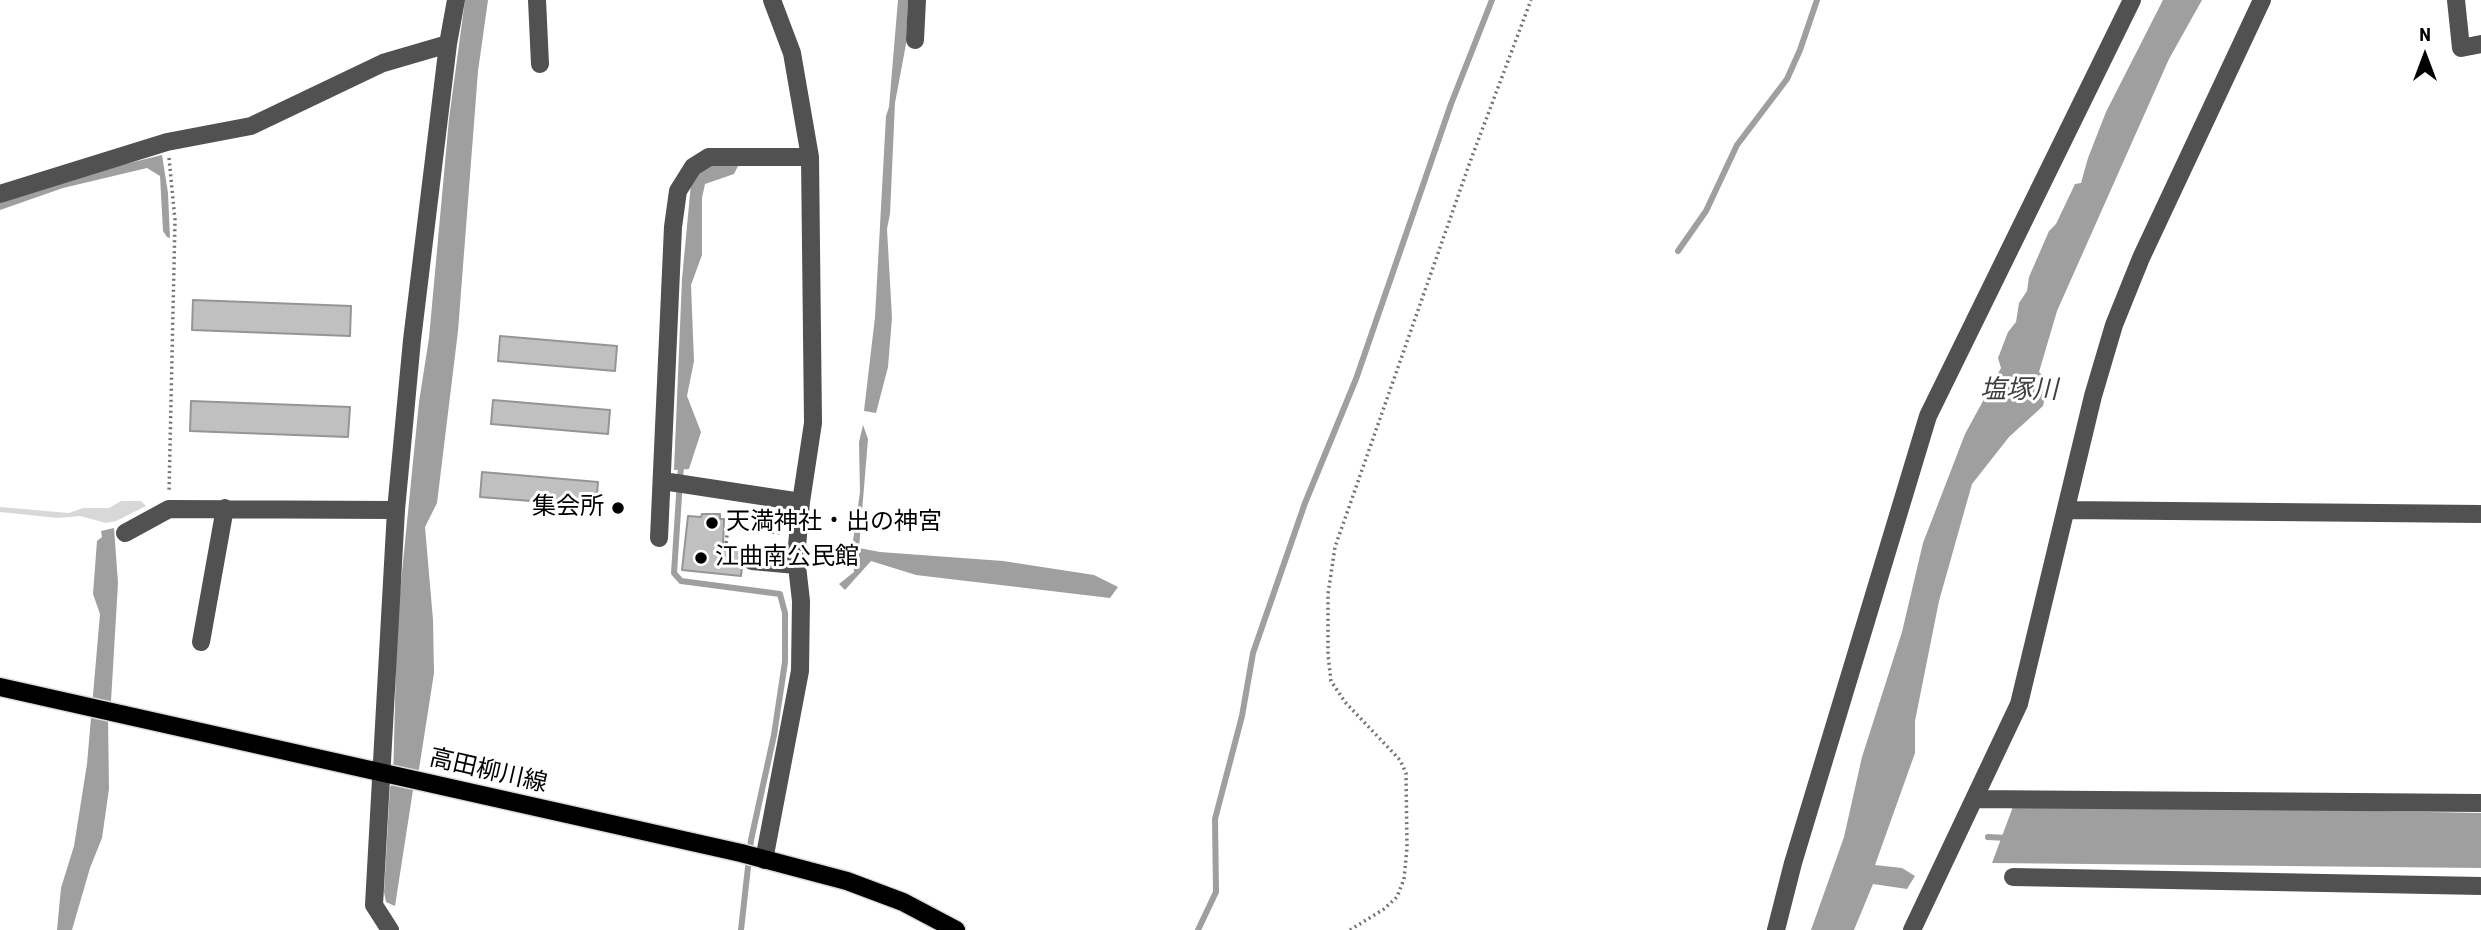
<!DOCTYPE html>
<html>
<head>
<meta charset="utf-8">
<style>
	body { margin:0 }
	#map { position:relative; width:2481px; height:930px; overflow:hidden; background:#fff; font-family:"Roboto Condensed",sans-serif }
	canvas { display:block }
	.north { position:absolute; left:2390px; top:21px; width:70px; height:70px; -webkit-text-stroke:5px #fff; paint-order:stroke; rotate:0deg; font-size:19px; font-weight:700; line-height:28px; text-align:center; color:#000 }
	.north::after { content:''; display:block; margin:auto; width:24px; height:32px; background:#000; clip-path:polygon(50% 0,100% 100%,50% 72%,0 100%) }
</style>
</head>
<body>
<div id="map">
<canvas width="2481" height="930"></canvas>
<div class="north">N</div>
</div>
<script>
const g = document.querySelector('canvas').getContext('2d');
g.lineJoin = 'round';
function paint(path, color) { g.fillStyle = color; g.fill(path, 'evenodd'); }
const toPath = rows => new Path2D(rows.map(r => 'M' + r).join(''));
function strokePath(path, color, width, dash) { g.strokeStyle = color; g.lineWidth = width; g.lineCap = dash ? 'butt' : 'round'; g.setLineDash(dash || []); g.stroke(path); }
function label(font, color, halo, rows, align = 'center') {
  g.font = font + ' "Roboto Condensed","Noto Sans JP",sans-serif'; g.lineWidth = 6; g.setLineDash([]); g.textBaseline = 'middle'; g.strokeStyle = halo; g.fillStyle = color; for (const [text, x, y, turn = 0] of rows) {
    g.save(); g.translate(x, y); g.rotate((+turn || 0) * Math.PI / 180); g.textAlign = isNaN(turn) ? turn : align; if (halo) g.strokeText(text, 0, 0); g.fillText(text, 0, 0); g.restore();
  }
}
paint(toPath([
	[121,501,141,501,146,506,116,521,106,523,80,516,58,518,0,512,0,507,69,513,83,508,109,508]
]), '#d8d8d8');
paint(toPath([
	[465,0,488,0,478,71,458,331,437,503,425,527,433,620,434,673,419,769,413,790,395,906,386,902,384,892,390,787,393,783,397,622,419,402,429,338,449,119],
	[898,0,908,0,906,44,895,103,890,214,887,229,892,318,888,367,876,413,864,411,875,317,886,116,889,107],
	[2163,0,2202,0,2169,59,2057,311,2039,372,2048,381,2043,406,2009,437,1972,484,1939,601,1915,721,1915,753,1875,865,1902,868,1915,876,1907,889,1873,884,1854,930,1811,930,1844,837,1862,757,1902,632,1923,543,1965,434,2001,368,1998,358,2008,332,2016,322,2019,303,2027,291,2029,277,2049,231,2056,224,2075,184,2081,183,2088,158,2106,112],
	[162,155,168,193,170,238,167,237,163,231,160,176,147,168,63,188,0,210,0,202,113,167],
	[706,164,739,164,734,174,705,184,702,198,702,255,691,285,694,361,687,396,701,432,689,469,674,470,682,279,689,205,691,183],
	[863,425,868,439,859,548,880,552,1003,561,1094,575,1118,587,1110,598,916,575,871,561,845,590,839,584,854,572,852,548,860,492,859,442],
	[114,528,118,583,111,701,108,716,109,789,102,838,90,868,72,930,57,930,61,888,74,846,87,764,100,614,93,594,97,541,102,537,101,531],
	[2014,804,2481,813,2481,868,1992,863]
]), '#9f9f9f');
strokePath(toPath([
	[1678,251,1706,211,1737,145,1787,79,1800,50,1817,0],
	[681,465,674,573,681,581,780,594,785,613,785,662,774,735,751,840,741,930],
	[1988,837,2007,838],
	[1198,930,1216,892,1215,819,1242,716,1253,653,1305,503,1356,379,1451,104,1492,0]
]), '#9f9f9f', 6);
const building = toPath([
	[193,300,351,306,350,336,192,330,193,300],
	[500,336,617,346,615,371,498,361,500,336],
	[493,400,610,410,608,434,491,424,493,400],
	[191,401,350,407,348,437,190,431,191,401],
	[482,472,598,482,596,506,480,497,482,472],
	[702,514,720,514,720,519,724,519,723,547,744,549,741,576,682,570,688,516,701,517,702,514]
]);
paint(building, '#c0c0c0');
strokePath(building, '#959595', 2);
const major = toPath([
	[0,687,741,853,847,881,903,902,956,930]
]);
strokePath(major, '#dbdbdb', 21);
strokePath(toPath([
	[169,158,175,220,169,493],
	[772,532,782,533],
	[726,543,728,527,764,530],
	[1350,930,1384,909,1397,897,1404,879,1407,848,1406,773,1400,760,1345,702,1331,681,1328,655,1328,594,1335,547,1470,162,1531,0]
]), '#737373', 3.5, [2, 3.5]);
strokePath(toPath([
	[537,0,540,64],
	[2456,0,2461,48,2481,44],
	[915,40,917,0],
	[0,194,167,142,251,126,383,63,448,44],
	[663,481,801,502],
	[2067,510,2481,514],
	[125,533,169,509,396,510],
	[659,538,673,227,678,191,693,167,709,157,810,157],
	[752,561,796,565],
	[201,642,225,508],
	[1974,799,2481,803],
	[764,860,800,671,801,601,796,557,801,502,813,423,810,157,792,53,772,0],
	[2013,877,2481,886],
	[390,930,374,905,396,510,412,340,448,44,456,0],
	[1776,930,1793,863,1928,416,2132,0],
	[1912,930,2019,704,2093,396,2114,325,2141,258,2262,0]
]), '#515151', 18);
strokePath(major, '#000', 18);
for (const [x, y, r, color] of [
	[618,508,7,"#000"],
	[712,523,7,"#000"],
	[701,558,7,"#000"]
]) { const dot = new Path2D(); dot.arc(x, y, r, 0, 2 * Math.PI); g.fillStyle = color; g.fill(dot); strokePath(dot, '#fff', 2.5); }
label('24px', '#000', '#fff', [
	["集会所",604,508,"right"],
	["天満神社・出の神宮",726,523],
	["江曲南公民館",715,558]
], 'left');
label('24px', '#000', '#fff', [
	["高田柳川線",488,772,13]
]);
label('italic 26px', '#404040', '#fff', [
	["塩塚川",2019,391]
]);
</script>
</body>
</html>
